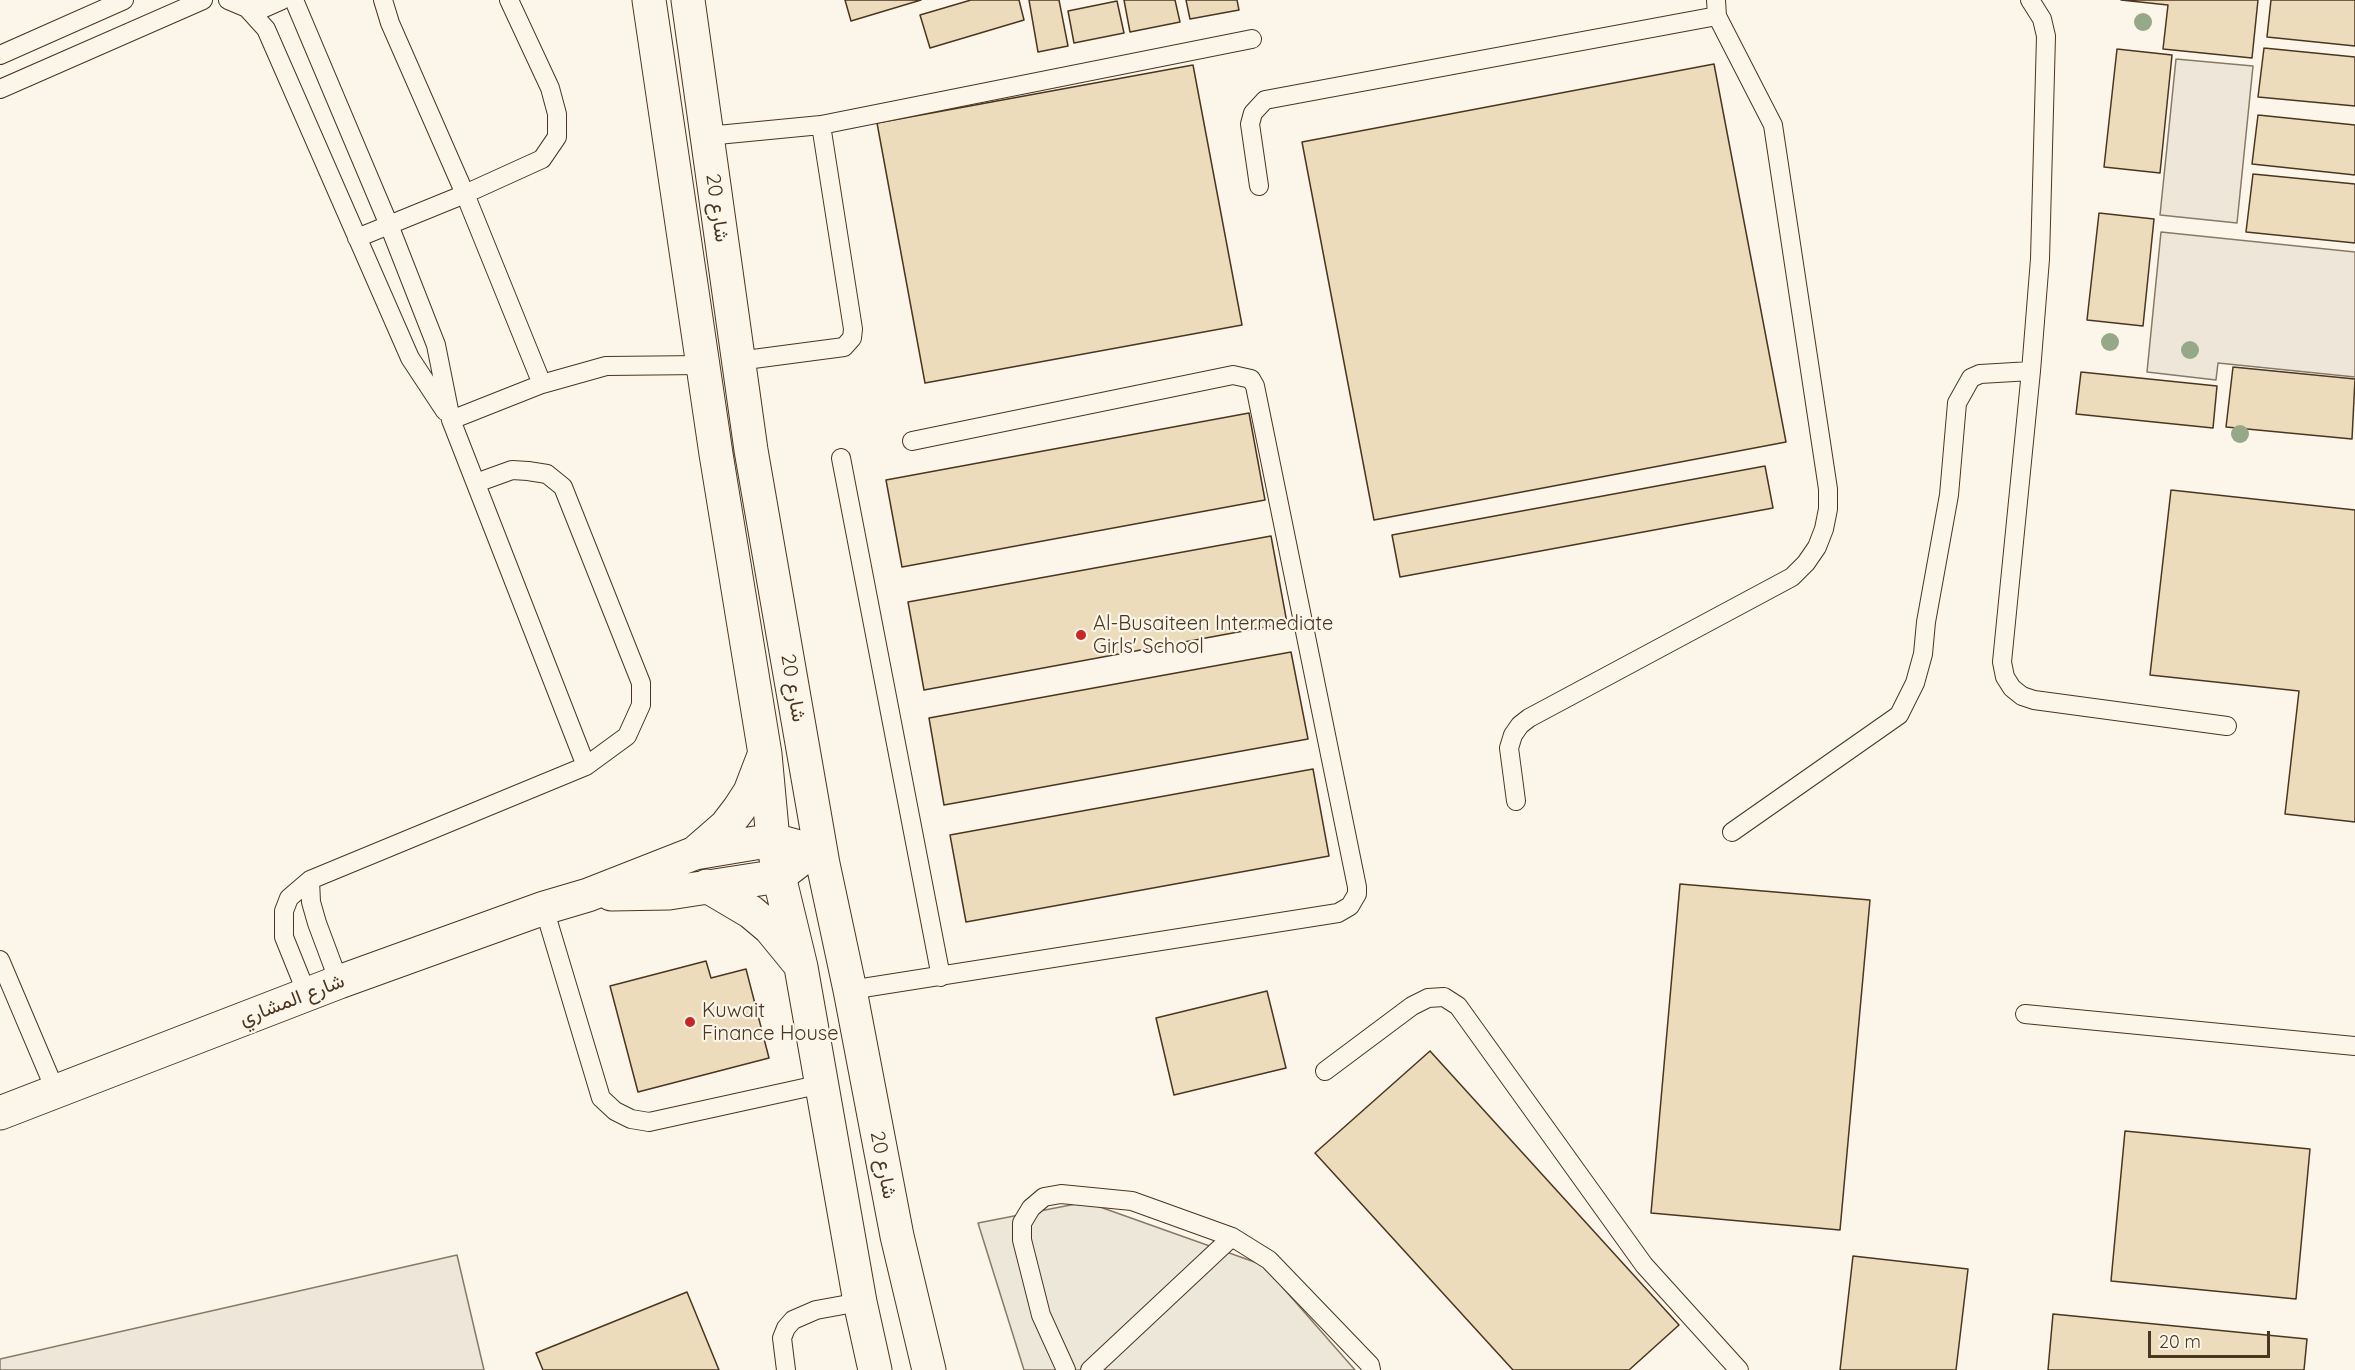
<!DOCTYPE html>
<html>
<head>
<meta charset="utf-8">
<style>
	body { margin:0 }
	#map { position:relative; width:2355px; height:1370px; overflow:hidden; background:#fbf6e9; font-family:Quicksand,sans-serif }
	canvas { display:block }
	.scale { position:absolute; left:2148px; top:1331px; width:122px; height:27px; box-sizing:border-box; border:3px solid #4a3520; border-top:0; padding-left:8px; font-size:18px; line-height:21px; white-space:nowrap; color:#4a3520; -webkit-text-stroke:4px #fbf6e9; paint-order:stroke }
</style>
</head>
<body>
<div id="map">
<canvas width="2355" height="1370"></canvas>
<div class="scale">20 m</div>
</div>
<script>
const g = document.querySelector('canvas').getContext('2d');
g.lineJoin = 'round';
function paint(path, color) { g.fillStyle = color; g.fill(path, 'evenodd'); }
const toPath = rows => new Path2D(rows.map(r => 'M' + r).join(''));
function strokePath(path, color, width, dash) { g.strokeStyle = color; g.lineWidth = width; g.lineCap = dash ? 'butt' : 'round'; g.setLineDash(dash || []); g.stroke(path); }
function label(font, color, halo, rows, align = 'center') {
  g.font = font + ' Quicksand,Vazirmatn,sans-serif'; g.lineWidth = 4.5; g.setLineDash([]); g.textBaseline = 'middle'; g.strokeStyle = halo; g.fillStyle = color; for (const [text, x, y, turn = 0] of rows) {
    g.save(); g.translate(x, y); g.rotate((+turn || 0) * Math.PI / 180); g.textAlign = isNaN(turn) ? turn : align; if (halo) g.strokeText(text, 0, 0); g.fillText(text, 0, 0); g.restore();
  }
}
const green = toPath([
	[2176,59,2253,66,2237,223,2160,215,2176,59],
	[2161,232,2355,252,2355,377,2218,363,2216,380,2147,372,2161,232],
	[457,1255,484,1370,0,1370,0,1359,457,1255]
]);
paint(green, '#ede6d9');
strokePath(green, '#887966', 1.5);
const parking = toPath([
	[1086,1202,1263,1265,1355,1370,1024,1370,978,1223,1086,1202]
]);
paint(parking, '#ede7d9');
strokePath(parking, '#887966', 1.5);
const building = toPath([
	[845,0,921,0,851,21,845,0],
	[971,0,1019,0,1024,20,930,48,920,15,971,0],
	[1029,0,1059,0,1068,46,1038,52,1029,0],
	[1124,0,1175,0,1180,22,1130,32,1124,0],
	[1186,0,1237,0,1239,10,1190,19,1186,0],
	[2121,0,2258,0,2252,58,2163,49,2168,5,2121,0],
	[2271,0,2355,0,2355,46,2267,37,2271,0],
	[1117,1,1124,33,1074,43,1068,11,1117,1],
	[2264,48,2355,57,2355,106,2258,97,2264,48],
	[2117,49,2172,55,2160,173,2104,167,2117,49],
	[1714,64,1786,442,1374,520,1302,142,1714,64],
	[1193,65,1242,325,925,383,877,123,1193,65],
	[2258,115,2355,125,2355,175,2252,164,2258,115],
	[2253,174,2355,184,2355,243,2246,232,2253,174],
	[2099,213,2154,219,2143,326,2087,320,2099,213],
	[2233,367,2355,379,2352,439,2226,427,2233,367],
	[2081,372,2217,386,2213,428,2076,414,2081,372],
	[1249,413,1265,500,902,567,886,480,1249,413],
	[1765,466,1773,508,1400,577,1392,535,1765,466],
	[2171,490,2355,510,2355,822,2285,814,2299,691,2150,675,2171,490],
	[1271,536,1287,623,924,690,908,602,1271,536],
	[1291,652,1308,739,944,805,929,718,1291,652],
	[1313,769,1329,856,966,922,950,835,1313,769],
	[1680,884,1870,900,1840,1230,1651,1213,1680,884],
	[706,961,711,978,746,969,769,1058,638,1092,610,986,706,961],
	[1267,991,1286,1068,1174,1095,1156,1018,1267,991],
	[1430,1051,1679,1325,1629,1370,1513,1370,1315,1153,1430,1051],
	[2125,1131,2310,1149,2296,1299,2111,1281,2125,1131],
	[1853,1256,1968,1269,1956,1370,1840,1370,1853,1256],
	[687,1292,719,1370,543,1370,536,1353,687,1292],
	[2053,1314,2307,1339,2304,1370,2048,1370,2053,1314]
]);
paint(building, '#ecdcbc');
strokePath(building, '#4a3520', 1.5);
const lane = toPath([
	[228,0,247,8,264,8,282,0],
	[294,0,389,225,436,345,451,420,586,766],
	[383,0,390,23,465,194,542,159,557,137,557,114,550,88,509,0],
	[247,8,266,29,410,358,445,411],
	[0,55,124,0],
	[0,89,203,0],
	[707,136,821,125,1252,39],
	[1259,186,1250,124,1253,113,1265,100,1717,16],
	[357,238,465,194,542,384],
	[738,361,844,347,852,338,853,329,821,125],
	[2031,371,2002,662,2005,677,2012,688,2022,696,2034,700,2227,726],
	[451,420,542,384,606,366,702,365],
	[841,458,941,977],
	[1516,801,1509,748,1513,735,1520,725,1529,718,1792,577,1806,563,1817,547,1824,529,1828,509,1828,489,1773,125,1717,16,1716,0],
	[1732,832,1899,715,1915,683,1923,654,1926,622,1949,495,1957,403,1971,378,1980,374,2031,371,2040,259,2046,36,2042,19,2030,0],
	[310,880,311,902,317,923,339,982],
	[544,908,601,1098,615,1111,631,1119,649,1122,822,1084],
	[0,960,56,1092],
	[850,990,1338,913,1350,906,1357,894,1357,887,1255,386,1251,379,1233,375,912,441],
	[307,994,284,937,284,911,289,898,310,880,586,766,627,736,641,705,641,683,563,487,547,474,528,471,512,470,476,483],
	[2025,1014,2355,1046],
	[1325,1071,1412,1006,1428,998,1444,997,1458,1006,1644,1265,1739,1370],
	[786,1370,782,1338,786,1328,793,1320,816,1310,860,1302],
	[1066,1370,1041,1315,1022,1240,1022,1223,1031,1208,1044,1197,1061,1194,1132,1201,1232,1237,1269,1260,1370,1365,1371,1370],
	[1090,1370,1232,1237]
]);
const secondary = toPath([
	[649,0,716,454,765,754,773,840,779,876,801,967,860,1302,875,1370],
	[688,0,751,450,823,864,850,990,897,1236,929,1370],
	[695,853,726,826,739,809,750,792,763,758],
	[707,886,751,912,770,928,797,961],
	[611,894,669,893,779,876,796,863],
	[0,1113,339,982,544,908,588,895,695,853,773,840,795,846]
]);
strokePath(lane, '#4a3520', 20);
strokePath(secondary, '#4a3520', 35);
strokePath(lane, '#fbf6e9', 18);
strokePath(secondary, '#fbf6e9', 33);
g.fillStyle = '#96a887';
for (const [x, y] of [
	[2143,22],
	[2110,342],
	[2190,350],
	[2240,434]
]) { g.beginPath(); g.arc(x, y, 9, 0, 2 * Math.PI); g.fill(); }
for (const [x, y, r, color] of [
	[1081,635,6,"#c62828"],
	[690,1022,6,"#c62828"]
]) { const dot = new Path2D(); dot.arc(x, y, r, 0, 2 * Math.PI); g.fillStyle = color; g.fill(dot); strokePath(dot, '#fbf6e9', 2); }
label('20px', '#4a3520', '#fbf6e9', [
	["شارع 20",717,208,82],
	["شارع 20",793,688,80],
	["شارع المشاري",292,1000,-21],
	["شارع 20",883,1165,79]
]);
label('20px', '#4a3520', '#fbf6e9', [
	["Al-Busaiteen Intermediate",1093,624],
	["Girls' School",1093,647],
	["Kuwait",702,1011],
	["Finance House",702,1034]
], 'left');
</script>
</body>
</html>
